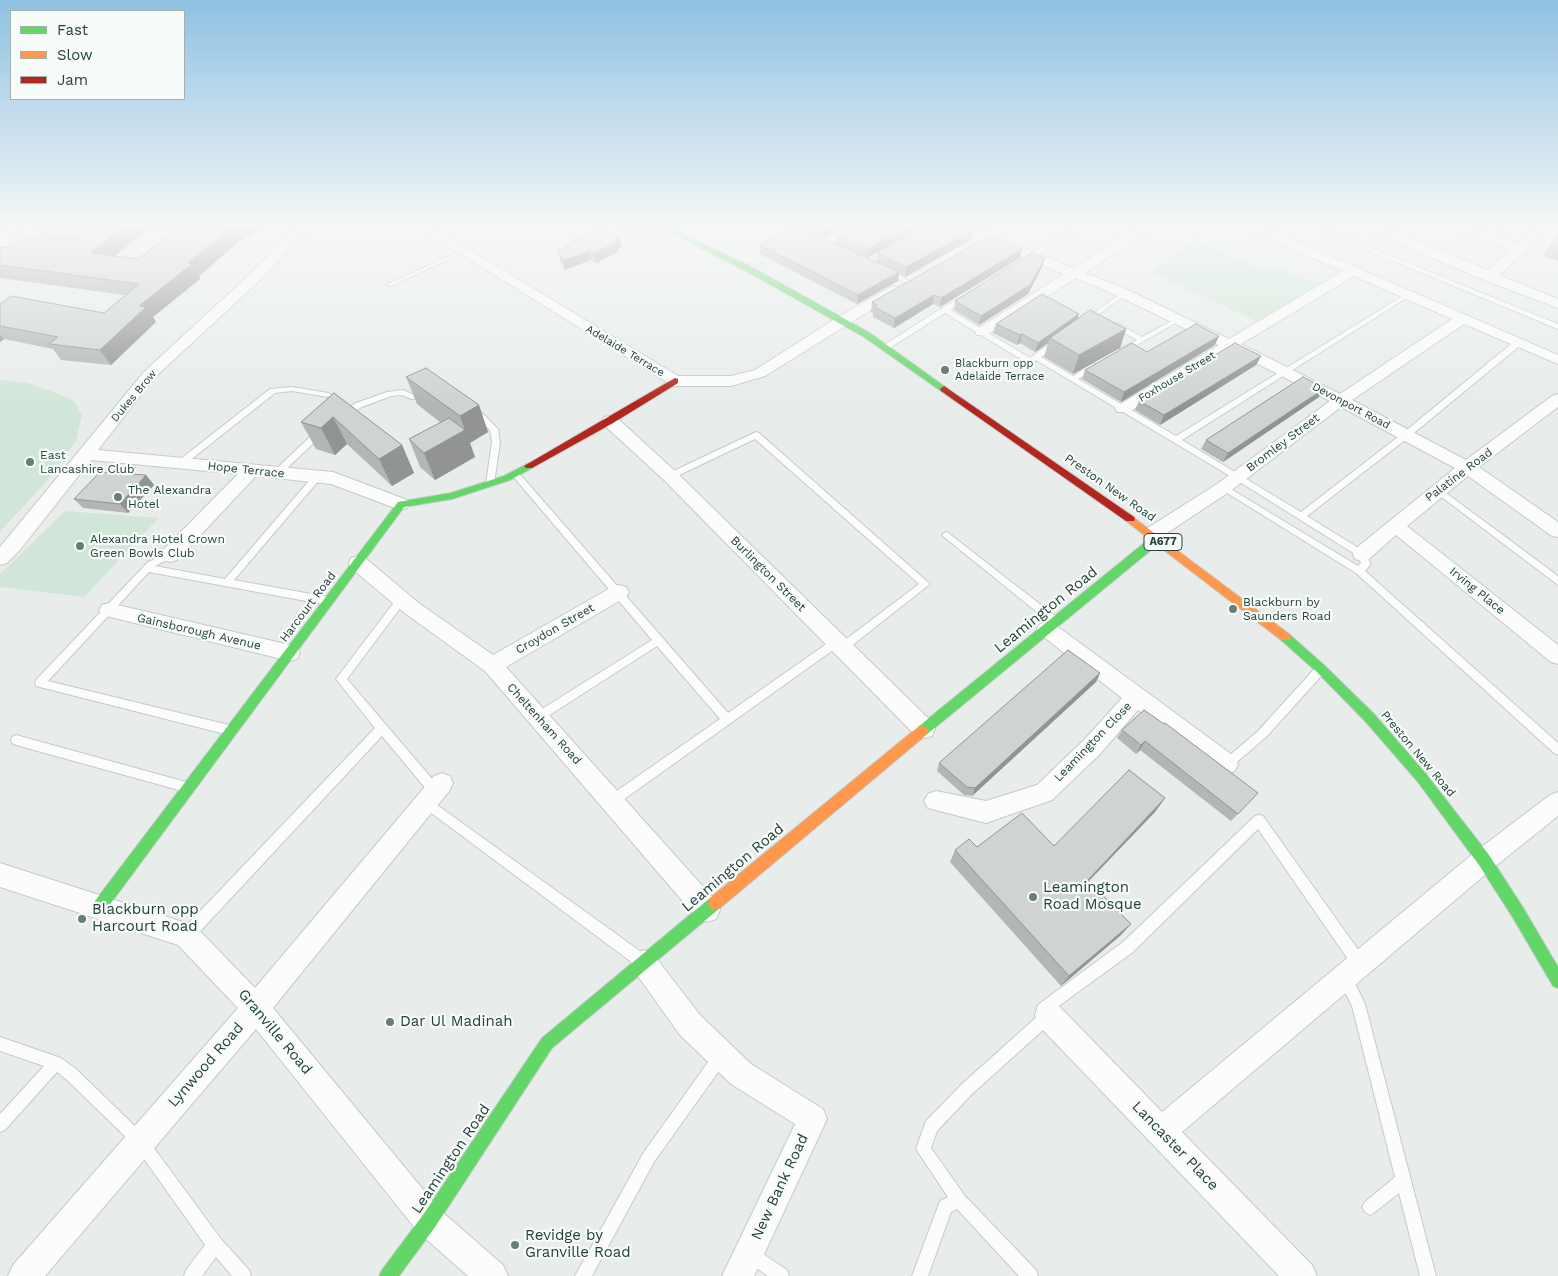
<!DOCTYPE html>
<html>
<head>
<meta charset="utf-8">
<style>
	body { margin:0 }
	#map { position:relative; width:1558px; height:1276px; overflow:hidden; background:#e8edeb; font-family:"Work Sans",sans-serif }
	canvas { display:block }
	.legend { position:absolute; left:10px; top:10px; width:175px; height:90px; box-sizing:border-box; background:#f7fbf9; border:1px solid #a3b1ad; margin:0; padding:6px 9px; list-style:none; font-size:15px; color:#24423a }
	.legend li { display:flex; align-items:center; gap:10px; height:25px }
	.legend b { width:25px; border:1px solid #a3b1ad }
</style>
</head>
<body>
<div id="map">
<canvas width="1558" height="1276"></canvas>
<ul class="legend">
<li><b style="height:6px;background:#63d668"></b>Fast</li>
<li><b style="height:6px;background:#ff974d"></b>Slow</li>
<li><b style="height:6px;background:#b3261e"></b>Jam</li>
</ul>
</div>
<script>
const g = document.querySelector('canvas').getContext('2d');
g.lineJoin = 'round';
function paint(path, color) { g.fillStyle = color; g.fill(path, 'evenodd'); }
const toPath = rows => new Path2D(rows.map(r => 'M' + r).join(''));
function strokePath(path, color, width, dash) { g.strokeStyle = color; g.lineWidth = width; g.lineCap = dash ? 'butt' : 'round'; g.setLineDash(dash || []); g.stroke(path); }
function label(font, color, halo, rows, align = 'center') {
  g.font = font + ' "Work Sans",sans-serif'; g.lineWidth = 4.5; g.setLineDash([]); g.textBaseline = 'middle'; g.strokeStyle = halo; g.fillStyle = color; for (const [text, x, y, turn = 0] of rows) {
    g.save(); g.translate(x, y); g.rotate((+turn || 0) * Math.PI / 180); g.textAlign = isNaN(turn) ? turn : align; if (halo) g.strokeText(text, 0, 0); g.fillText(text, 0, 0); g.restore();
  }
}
paint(toPath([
	[1195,239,1264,271,1277,267,1319,284,1258,322,1152,273],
	[0,380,27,383,51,391,74,401,82,415,76,441,45,483,0,532],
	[65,511,159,518,84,597,0,587,0,574]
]), '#d1e6d8');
const lane = toPath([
	[613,226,621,226,638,233,646,232,660,226,666,227,649,235,637,237,613,226],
	[777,226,785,226,803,234,798,235,777,226],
	[1075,226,1082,226,1028,260,1023,259,1075,226],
	[1309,226,1317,226,1558,324,1558,329,1309,226],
	[1541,226,1550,226,1558,228,1558,232,1541,226],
	[2,239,28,243,31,245,28,247,0,242,0,240,2,239],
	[462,250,467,251,391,286,386,285,462,250],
	[885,270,889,270,913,283,908,284,885,272,885,270],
	[1122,293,1127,294,1089,321,1085,321,1085,319,1122,293],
	[1406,294,1411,295,1182,440,1301,512,1403,433,1516,340,1522,340,1522,344,1409,437,1307,516,1365,552,1371,564,1365,571,1558,743,1558,755,1554,753,1356,573,1219,488,1220,486,1226,486,1358,566,1361,563,1358,556,1235,479,1036,360,1033,363,1027,363,945,313,888,349,881,347,942,308,965,295,969,295,969,297,950,310,1030,358,1054,340,1060,340,1060,344,1041,357,1073,376,1092,364,1098,364,1098,368,1078,379,1176,436,1406,294],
	[1179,317,1183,319,1181,320,1123,353,1120,353,1120,349,1137,340,1110,325,1117,323,1142,337,1179,317],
	[292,387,328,393,332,395,328,397,292,391,275,393,184,465,178,465,178,461,270,389,292,387],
	[403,390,412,394,426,393,430,395,426,397,411,399,402,395,391,396,362,407,344,417,341,417,337,415,356,403,387,392,403,390],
	[472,409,478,409,498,429,500,442,494,484,490,487,486,484,492,442,490,430,472,413,472,409],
	[320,429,324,432,323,434,280,475,274,475,274,471,317,430,320,429],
	[756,432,759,433,930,584,845,651,841,652,836,648,616,805,612,806,608,805,606,801,608,797,720,719,657,646,542,720,538,722,534,720,533,717,534,714,652,640,511,474,515,471,518,472,728,713,832,640,836,639,841,643,919,584,755,439,673,478,670,479,666,476,667,474,756,432],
	[317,474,320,475,320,479,234,580,328,597,331,598,333,601,331,604,328,605,149,572,48,681,229,725,233,727,234,730,233,733,229,735,36,686,35,683,36,680,148,562,170,552,173,553,175,555,173,557,155,566,225,579,314,475,317,474],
	[1438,487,1558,576,1558,585,1435,492,1434,490,1435,488,1438,487],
	[947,532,1059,619,1061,622,1059,625,1053,625,944,537,942,535,944,533,947,532],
	[401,596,406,600,404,603,347,679,439,787,441,791,439,795,435,796,431,795,382,736,192,940,187,941,182,940,181,935,182,930,375,728,336,679,398,597,401,596],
	[1321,665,1325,666,1326,669,1325,672,1266,737,1231,767,1227,769,1223,767,1221,764,1223,761,1258,731,1317,666,1321,665],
	[16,735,186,782,190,783,192,787,190,791,186,792,16,745,12,743,11,740,12,737,16,735],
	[426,797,644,954,645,959,644,964,639,965,634,964,422,806,420,802,422,798,426,797],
	[1259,815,1263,816,1364,958,1366,963,1364,968,1359,970,1354,968,1258,829,1133,952,1052,1011,1055,1016,1053,1021,972,1094,937,1131,931,1148,965,1196,1036,1270,1038,1276,1019,1276,957,1209,951,1212,928,1276,912,1276,940,1201,948,1197,916,1149,926,1121,962,1084,1040,1014,1037,1009,1039,1004,1123,942,1255,816,1259,815],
	[1345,971,1350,973,1365,1004,1436,1276,1420,1276,1399,1193,1375,1212,1370,1215,1365,1212,1362,1207,1365,1202,1395,1177,1352,1006,1338,978,1340,973,1345,971],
	[0,1037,61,1058,76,1069,145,1136,221,1239,249,1270,251,1276,232,1276,216,1257,202,1276,184,1276,186,1270,205,1245,135,1146,66,1079,57,1072,5,1130,0,1132,0,1114,44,1066,0,1051,0,1037],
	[721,1049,726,1051,728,1056,726,1061,654,1162,592,1276,575,1276,644,1152,716,1051,721,1049],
	[751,1246,787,1270,789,1276,768,1276,745,1260,743,1254,745,1248,751,1246]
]);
const street = toPath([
	[12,226,26,226,4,245,0,246,0,236,12,226],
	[297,226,310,226,259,281,154,378,98,450,333,472,407,500,410,504,407,508,401,510,395,508,331,484,256,476,177,560,170,562,163,560,161,555,163,550,238,474,91,460,19,551,7,563,0,565,0,547,144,372,249,275,297,226],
	[416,226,430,226,678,376,731,376,755,370,838,317,891,287,901,287,903,290,765,376,731,386,675,386,670,384,416,226],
	[847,226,862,226,827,247,819,247,817,244,847,226],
	[951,226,968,226,986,233,999,226,1014,226,997,237,1073,268,1141,226,1155,226,1085,273,1126,289,1229,339,1343,271,1247,229,1245,226,1261,226,1558,355,1558,364,1464,324,1352,400,1466,460,1552,396,1558,394,1558,407,1479,467,1558,522,1558,537,1552,536,1468,476,1407,526,1558,645,1558,664,1551,662,1396,535,1369,559,1362,561,1355,559,1353,554,1355,549,1455,468,1341,407,1229,492,1158,539,1152,540,1146,539,1143,534,1146,529,1217,484,1330,401,1231,350,1129,412,1117,412,1115,409,1117,406,1219,345,1116,295,1076,278,987,335,977,335,975,332,977,329,1064,274,987,243,979,246,975,245,973,242,976,238,953,229,951,226],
	[1354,276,1452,319,1340,394,1241,344,1354,276],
	[1364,226,1380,226,1488,270,1511,250,1452,229,1450,226,1467,226,1518,244,1534,226,1547,226,1525,252,1499,275,1558,299,1558,308,1484,280,1366,229,1364,226],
	[610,416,616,417,676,472,932,722,935,729,932,736,924,738,916,736,664,480,604,425,602,421,604,417,610,416],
	[358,556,365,558,420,604,493,655,612,587,619,585,626,587,629,592,626,597,506,667,716,901,720,910,716,919,707,922,698,919,485,671,406,614,351,568,349,563,351,558,358,556],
	[109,603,290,645,297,647,300,653,297,659,290,661,102,615,99,610,102,605,109,603],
	[1047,621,1054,624,1235,757,1238,764,1235,771,1227,774,1219,771,1138,710,1100,754,1052,800,986,823,928,808,924,801,928,794,936,791,986,801,1037,785,1084,740,1122,698,1040,634,1037,629,1040,624,1047,621],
	[442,773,450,776,453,783,450,790,273,1008,440,1210,503,1265,508,1276,468,1276,418,1232,256,1029,45,1276,8,1276,13,1265,238,1008,178,945,0,887,0,863,195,926,255,988,434,776,442,773],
	[1558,792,1558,816,1493,868,1182,1132,1312,1265,1317,1276,1279,1276,1038,1025,1035,1015,1038,1005,1048,1002,1058,1005,1162,1112,1475,852,1550,795,1558,792],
	[644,950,653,954,700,1015,751,1064,823,1109,827,1119,754,1276,722,1276,795,1124,731,1084,680,1035,635,972,631,963,635,954,644,950]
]);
const fast = toPath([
	[657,226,665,226,750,266,870,333,948,389,944,392,941,391,864,337,744,270,657,226],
	[529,463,534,466,532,468,510,480,452,499,404,507,105,911,100,913,95,911,93,906,95,901,398,502,451,493,504,476,529,463],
	[1158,534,1162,535,1163,538,1162,541,926,735,922,736,918,735,916,731,918,727,1154,535,1158,534],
	[1285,633,1289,634,1325,666,1374,714,1426,774,1489,855,1522,906,1558,967,1558,988,1553,986,1512,916,1479,865,1418,782,1366,722,1317,672,1281,640,1279,637,1281,634,1285,633],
	[715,896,720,898,722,903,720,908,552,1048,435,1227,399,1276,379,1276,382,1270,423,1215,542,1038,710,898,715,896]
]);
const slow = toPath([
	[1130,515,1289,634,1291,637,1289,640,1281,640,1126,521,1125,519,1126,517,1130,515],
	[922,726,926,727,928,731,926,735,720,908,715,910,710,908,708,903,710,898,918,727,922,726]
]);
const jam = toPath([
	[675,378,678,379,678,383,613,423,532,468,526,468,524,466,675,378],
	[944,386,1134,517,1135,519,1134,521,1126,521,941,391,940,389,944,386]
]);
strokePath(lane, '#c5cac8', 2);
strokePath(street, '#c5cac8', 2);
strokePath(fast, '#c3cbc8', 2);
strokePath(slow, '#c3cbc8', 2);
strokePath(jam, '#c3cbc8', 2);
paint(lane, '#fcfcfc');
paint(street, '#fcfcfc');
paint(fast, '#63d668');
paint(slow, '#ff974d');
paint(jam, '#b3261e');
paint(toPath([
	[40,226,265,226,241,240,199,276,200,279,153,317,156,322,111,365,61,360,53,349,4,339,0,342,0,304,104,313,125,295,0,278,0,247,9,248,42,237,36,229],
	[147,230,174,231,138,259,115,256],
	[803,226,844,226,822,239,818,237,819,240,835,243,835,235,923,226,867,258,876,262,877,253,974,230,972,239,905,277,898,273,898,281,857,304,760,254,760,245,803,230],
	[1491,226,1510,226,1505,231],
	[1558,236,1558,261,1543,256,1551,244],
	[572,241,622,247,618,249,618,252,596,263,591,260,565,270,560,261,558,251,572,244],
	[1020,258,940,307,933,304,894,328,873,317,873,313,871,312,872,302],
	[1042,267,1028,294,979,325,954,310,955,301],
	[1079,314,1077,319,1126,329,1120,348,1073,374,1044,357,1048,343,1035,352,1020,343,1017,345,993,333,996,324],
	[1215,345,1121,402,1082,379,1085,370,1147,352],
	[1261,356,1256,365,1160,425,1135,410,1139,401],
	[406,377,479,405,488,432,470,443,475,457,435,480,420,467,409,439,441,423,417,404],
	[334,393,402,445,414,473,392,486,347,444,335,455,316,449,301,422],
	[1319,397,1223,462,1201,449,1206,440],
	[146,475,154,485,128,513,83,508,74,499],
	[1100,673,1096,682,972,796,964,795,937,771,939,763],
	[1122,730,1258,793,1231,821,1140,750,1136,754,1117,738],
	[1165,798,1155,812,1089,881,1131,924,1121,935,1061,986,950,862,955,850,977,847,1054,846]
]), '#b2b6b5');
paint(toPath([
	[125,226,145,226,147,230,100,268,90,253],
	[233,226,265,226,241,240,199,276,200,279,153,317,156,322,111,365,100,350,139,306],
	[829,226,844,226,822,239,822,230],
	[909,226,923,226,867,258,868,249],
	[974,230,972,239,905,277,906,267],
	[621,238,622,247,618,249,618,252,596,263,594,253,614,241],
	[1022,249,1020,258,940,307,941,298],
	[589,251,591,260,565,270,563,261],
	[1045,258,1042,267,1028,294,979,325,981,316],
	[899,272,898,281,857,304,858,295],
	[934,295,933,304,894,328,895,318],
	[1079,314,1076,323,1050,338,1048,343,1035,352,1038,343],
	[1126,329,1120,348,1073,374,1079,355],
	[1022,334,1020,343,1017,345,1020,335],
	[0,335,4,339,0,342],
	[1219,336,1215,345,1121,402,1124,392],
	[1261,356,1256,365,1160,425,1164,415],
	[1325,388,1319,397,1223,462,1228,453],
	[479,405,488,432,470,443,475,457,435,480,424,453,465,430,460,416],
	[333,417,347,444,335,455,321,428],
	[402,445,414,473,392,486,379,459],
	[146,475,154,485,128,513,120,504],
	[1100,673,1096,682,972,796,975,788],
	[1145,741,1140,750,1136,754,1141,745],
	[1165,798,1155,812,1079,891,1088,880],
	[1131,924,1121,935,1061,986,1069,976]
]), '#919493');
const building = toPath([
	[40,226,125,226,90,253,138,259,180,226,233,226,188,263,192,264,139,306,146,307,100,350,49,344,58,337,0,326,0,304,11,296,104,313,139,284,0,265,0,247,9,248,28,235,75,242,79,238,75,235,36,229,40,226],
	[795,226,816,235,819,240,827,240,899,272,858,295,760,245,795,226],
	[812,226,829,226,822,230,812,226],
	[851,226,909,226,868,249,835,235,851,226],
	[924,226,965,226,974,230,906,267,877,253,924,226],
	[599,228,621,238,614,241,617,242,594,253,589,251,563,261,558,251,574,242,572,241,599,228],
	[990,236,1022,249,941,298,934,295,895,318,874,307,877,305,872,302,990,236],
	[1558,236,1558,247,1551,244,1558,236],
	[1031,253,1045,258,1030,285,981,316,955,301,1031,253],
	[1042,294,1079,314,1038,343,1022,334,1020,335,996,324,1042,294],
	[1090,310,1126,329,1079,355,1050,338,1090,310],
	[1196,324,1219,336,1124,392,1085,370,1132,343,1147,352,1196,324],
	[1235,343,1261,356,1164,415,1139,401,1235,343],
	[426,368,479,405,460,416,406,377,426,368],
	[1303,377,1325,388,1228,453,1206,440,1303,377],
	[334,393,402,445,379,459,333,417,321,428,301,422,334,393],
	[449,418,465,430,424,453,409,439,449,418],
	[100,472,146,475,120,504,74,499,100,472],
	[1068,650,1100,673,975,788,967,787,939,763,1068,650],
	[1144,710,1164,724,1165,723,1258,793,1238,814,1145,741,1141,745,1122,730,1144,710],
	[1129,770,1165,798,1088,880,1131,924,1069,976,955,850,969,839,977,847,1022,813,1054,846,1129,770]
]);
paint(building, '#cfd4d2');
strokePath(building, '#919493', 1);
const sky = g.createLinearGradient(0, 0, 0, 404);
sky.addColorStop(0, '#8fc1e3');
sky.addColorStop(0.56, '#f5f7f6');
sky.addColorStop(1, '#f5f7f600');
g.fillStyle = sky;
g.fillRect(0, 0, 1558, 404);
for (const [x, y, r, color] of [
	[945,370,5,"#697e78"],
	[30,462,5,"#697e78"],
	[118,497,5,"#697e78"],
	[80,546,5,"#697e78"],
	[1233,609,5,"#697e78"],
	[1033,897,5,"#697e78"],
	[82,919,5,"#697e78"],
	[390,1022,5,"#697e78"],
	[515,1245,5,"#697e78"]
]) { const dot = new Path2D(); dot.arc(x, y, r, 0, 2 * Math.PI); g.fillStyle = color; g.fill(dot); strokePath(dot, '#f7fbf9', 2); }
label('11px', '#24423a', '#f7fbf9', [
	["Adelaide Terrace",625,351,31],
	["Foxhouse Street",1177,377,-31],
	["Dukes Brow",134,396,-50],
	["Devonport Road",1351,406,28]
]);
label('11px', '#24423a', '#f7fbf9', [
	["Blackburn opp",955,364],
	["Adelaide Terrace",955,377]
], 'left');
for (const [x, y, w] of [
	[1163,542,38]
]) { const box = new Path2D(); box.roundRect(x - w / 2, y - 8.5, w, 17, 4); g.fillStyle = '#f7fbf9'; g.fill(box); strokePath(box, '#24423a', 1); }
label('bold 11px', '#24423a', null, [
	["A677",1163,542]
]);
label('12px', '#24423a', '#f7fbf9', [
	["Bromley Street",1283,443,-37],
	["Hope Terrace",246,470,6],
	["Palatine Road",1459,475,-37],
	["Preston New Road",1110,488,35],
	["Burlington Street",768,574,45],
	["Irving Place",1477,591,39],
	["Harcourt Road",308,607,-53],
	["Croydon Street",555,629,-30],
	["Gainsborough Avenue",199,632,13],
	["Cheltenham Road",544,724,48],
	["Leamington Close",1093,742,-46],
	["Preston New Road",1418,754,50]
]);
label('12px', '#24423a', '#f7fbf9', [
	["East",40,455],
	["Lancashire Club",40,469],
	["The Alexandra",128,490],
	["Hotel",128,504],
	["Alexandra Hotel Crown",90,539],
	["Green Bowls Club",90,553],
	["Blackburn by",1243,602],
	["Saunders Road",1243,616]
], 'left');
label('15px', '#24423a', '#f7fbf9', [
	["Leamington Road",1046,610,-39],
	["Leamington Road",733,868,-40],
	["Granville Road",275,1032,50],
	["Lynwood Road",206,1065,-49],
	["Lancaster Place",1175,1146,46],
	["Leamington Road",451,1159,-56],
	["New Bank Road",780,1187,-65]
]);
label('15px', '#24423a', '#f7fbf9', [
	["Leamington",1043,888],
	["Road Mosque",1043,905],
	["Blackburn opp",92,910],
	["Harcourt Road",92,927],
	["Dar Ul Madinah",400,1022],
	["Revidge by",525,1236],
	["Granville Road",525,1253]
], 'left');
</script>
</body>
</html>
